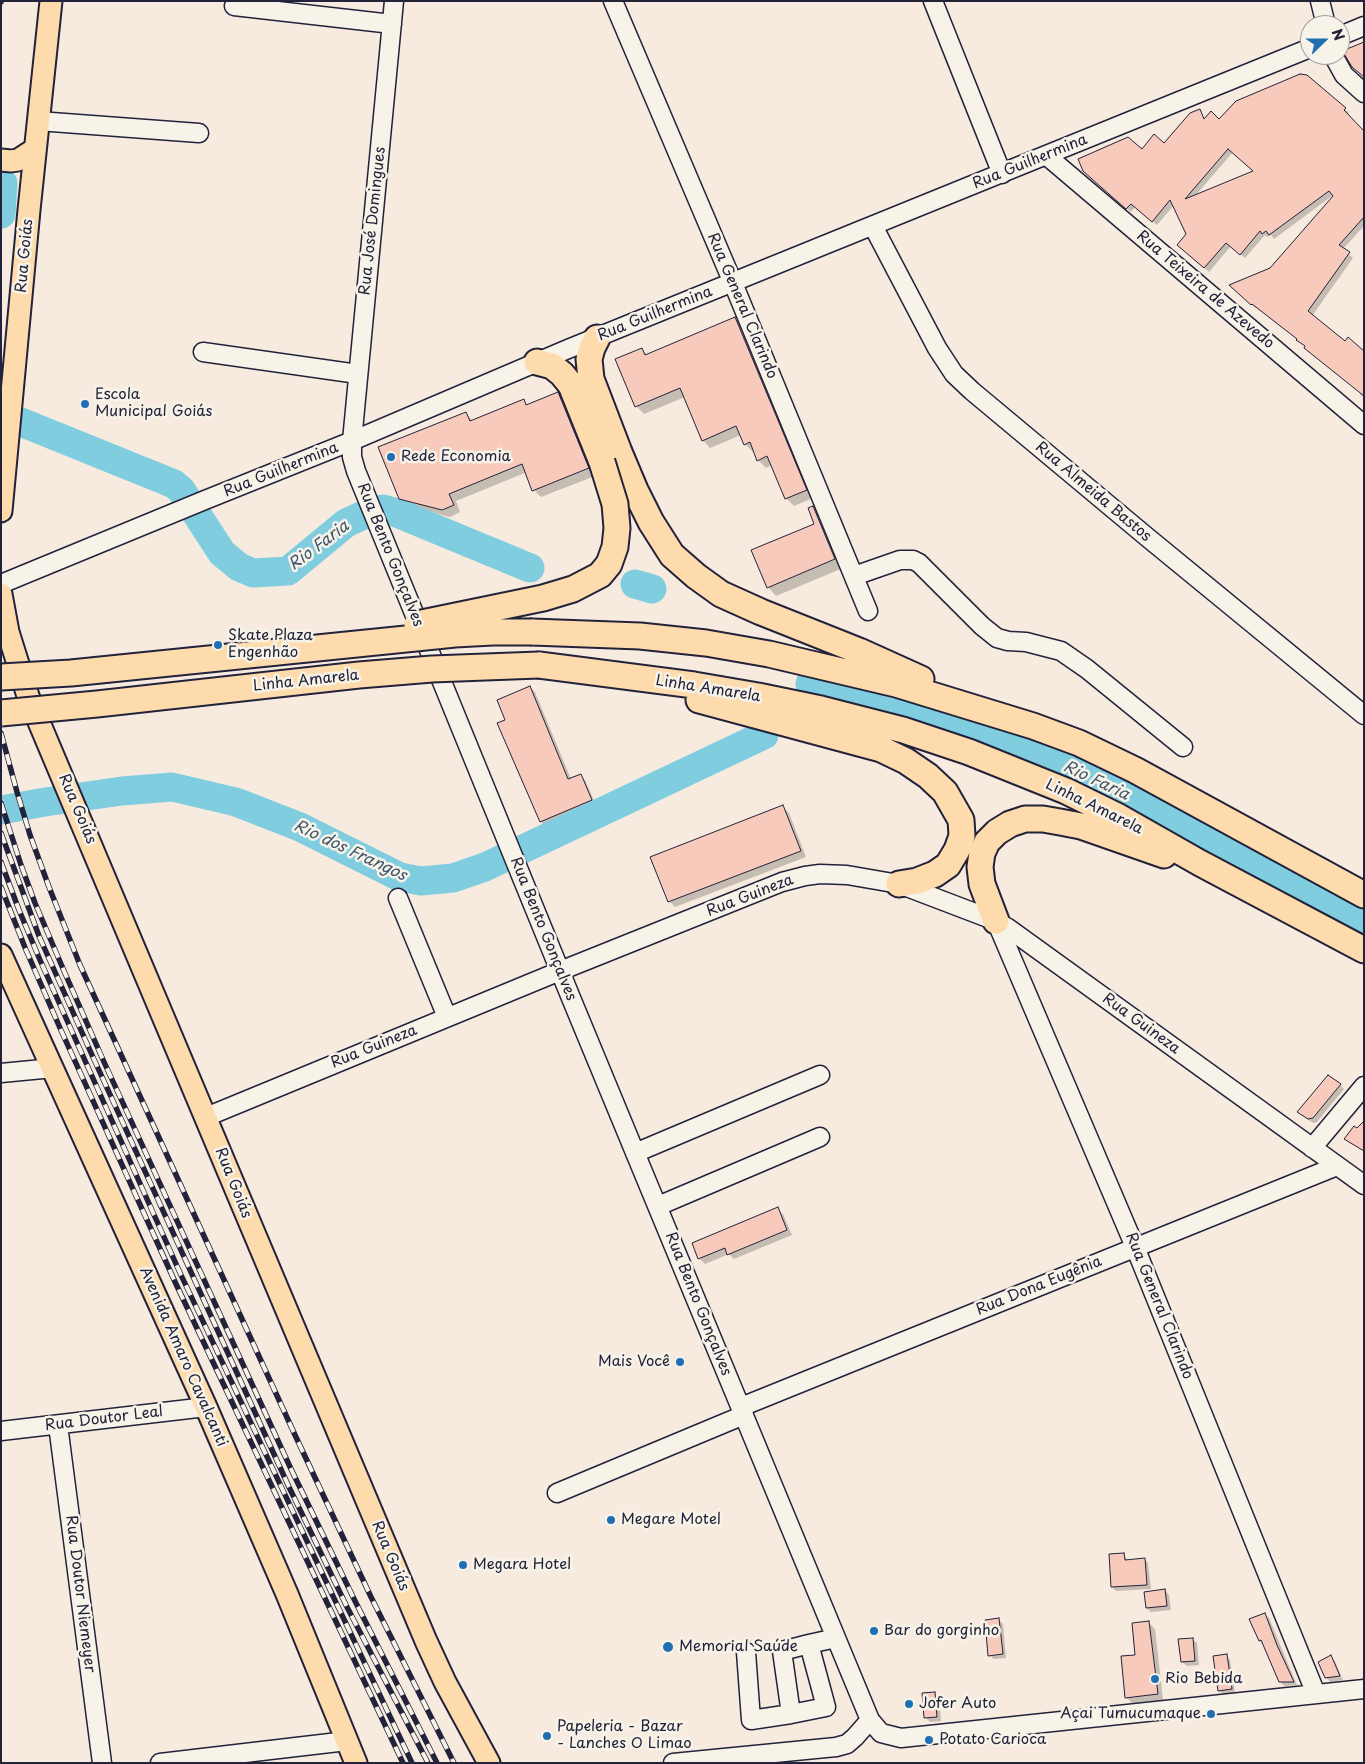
<!DOCTYPE html>
<html>
<head>
<meta charset="utf-8">
<style>
	body { margin:0 }
	#map { position:relative; width:1365px; height:1764px; overflow:hidden; background:#f7ebdf; font-family:"Playpen Sans",sans-serif }
	canvas { display:block }
	.frame { position:absolute; inset:0; border:2px solid #22223b; pointer-events:none }
	.north { position:absolute; left:1300px; top:15px; width:50px; height:50px; box-sizing:border-box; background:#f7f3e8; border:1px solid #a29fa3; border-radius:50%; rotate:68deg; font-size:14px; font-weight:700; line-height:20px; text-align:center; color:#22223b }
	.north::after { content:''; display:block; margin:auto; width:18px; height:22px; background:#1f6fb2; clip-path:polygon(50% 0,100% 100%,50% 72%,0 100%) }
</style>
</head>
<body>
<div id="map">
<canvas width="1365" height="1764"></canvas>
<div class="frame"></div>
<div class="north">N</div>
</div>
<script>
const g = document.querySelector('canvas').getContext('2d');
g.lineJoin = 'round';
function paint(path, color) { g.fillStyle = color; g.fill(path, 'evenodd'); }
const toPath = rows => new Path2D(rows.map(r => 'M' + r).join(''));
function strokePath(path, color, width, dash) { g.strokeStyle = color; g.lineWidth = width; g.lineCap = dash ? 'butt' : 'round'; g.setLineDash(dash || []); g.stroke(path); }
function label(font, color, halo, rows, align = 'center') {
  g.font = font + ' "Playpen Sans",sans-serif'; g.lineWidth = 5; g.setLineDash([]); g.textBaseline = 'middle'; g.strokeStyle = halo; g.fillStyle = color; for (const [text, x, y, turn = 0] of rows) {
    g.save(); g.translate(x, y); g.rotate((+turn || 0) * Math.PI / 180); g.textAlign = isNaN(turn) ? turn : align; if (halo) g.strokeText(text, 0, 0); g.fillText(text, 0, 0); g.restore();
  }
}
paint(toPath([
	[1307,76,1345,109,1349,113,1347,115,1364,133,1364,226,1343,249,1353,258,1312,316,1345,343,1364,352,1364,398,1360,394,1361,393,1298,339,1257,307,1256,308,1231,286,1270,269,1336,193,1274,239,1271,235,1267,237,1265,235,1245,258,1231,246,1209,272,1182,248,1187,234,1174,205,1157,225,1135,207,1131,212,1124,206,1142,150,1164,144,1199,111,1205,119,1220,121],
	[1233,152,1255,172,1195,196],
	[735,318,743,326,813,498,794,506,786,498,772,465,766,468,758,460,755,451,753,452,745,444,741,435,710,448,703,440,685,397,644,414,636,406,642,349,647,355],
	[558,394,565,401,595,476,541,497,534,490,527,472,456,501,460,512,450,517,408,506,400,499,466,414,473,421,523,401,528,405],
	[813,507,821,516,843,568,776,596,768,587,816,524],
	[530,687,535,692,571,779,580,775,585,780,596,805,546,827,541,822,499,724,507,720],
	[783,807,789,813,806,857,675,907,669,901],
	[1340,1085,1344,1089,1317,1122,1313,1123,1303,1116],
	[778,1209,783,1214,792,1235,734,1259,729,1254,705,1264,699,1258],
	[1124,1555,1128,1561,1144,1559,1148,1563,1151,1589,1116,1591,1112,1587],
	[1165,1590,1169,1595,1171,1610,1151,1612,1147,1608],
	[1264,1614,1269,1618,1297,1685,1284,1686,1280,1681,1264,1645,1260,1641],
	[999,1620,1003,1624,1006,1658,994,1659,989,1655],
	[1149,1623,1155,1629,1163,1700,1132,1703,1126,1697,1137,1656],
	[1192,1639,1197,1643,1199,1665,1187,1666,1182,1662],
	[1226,1656,1230,1660,1235,1693,1223,1694,1219,1690],
	[1331,1657,1335,1661,1343,1680,1330,1682,1326,1677],
	[934,1694,939,1698,941,1721,930,1722,926,1718]
]), '#0003');
strokePath(toPath([
	[1,214,3,183],
	[1,414,174,484,181,490,222,553,239,567,253,573,288,571,346,523,368,513,383,509,397,513,530,568],
	[635,584,652,589],
	[810,684,948,721,1047,759,1125,794,1364,920],
	[1,810,45,802,122,791,172,787,236,802,300,827,400,877,421,881,453,878,485,867,764,735]
]), '#81cde0', 29);
const building = toPath([
	[1364,42,1364,77,1352,67,1343,52,1347,49,1364,42],
	[1300,74,1307,75,1346,108,1344,110,1364,131,1364,217,1339,245,1350,252,1308,311,1345,341,1348,337,1364,351,1364,396,1304,348,1305,346,1296,340,1297,339,1252,304,1251,305,1229,285,1270,268,1333,196,1329,191,1269,235,1266,231,1262,234,1260,231,1240,255,1226,243,1204,268,1177,245,1186,234,1170,200,1152,222,1131,204,1126,209,1118,202,1083,171,1078,159,1128,137,1142,149,1154,134,1164,143,1190,113,1200,109,1204,119,1211,111,1219,119,1236,101,1300,74],
	[1228,149,1253,171,1185,199,1228,149],
	[735,317,807,490,785,499,767,456,757,461,750,442,744,445,736,426,702,441,680,388,635,407,615,359,642,348,645,355,735,317],
	[558,392,589,468,532,491,522,464,449,494,454,505,442,510,399,499,378,447,466,412,470,421,524,399,526,405,558,392],
	[813,506,835,559,767,588,751,550,814,524,808,508,813,506],
	[530,686,568,779,581,774,592,800,540,822,497,723,505,720,497,700,530,686],
	[783,805,801,851,668,902,650,857,783,805],
	[1328,1075,1341,1084,1313,1118,1308,1119,1297,1112,1328,1075],
	[1364,1121,1364,1151,1344,1139,1354,1126,1357,1128,1364,1121],
	[778,1207,787,1230,727,1255,725,1248,698,1259,692,1243,778,1207],
	[1124,1553,1125,1560,1145,1558,1147,1585,1111,1587,1109,1554,1124,1553],
	[1165,1589,1167,1606,1146,1608,1144,1592,1165,1589],
	[1265,1613,1277,1645,1294,1682,1279,1682,1261,1640,1259,1641,1249,1619,1265,1613],
	[999,1618,1003,1654,988,1656,985,1620,999,1618],
	[1149,1621,1158,1694,1125,1698,1121,1656,1135,1655,1132,1623,1149,1621],
	[1193,1638,1195,1661,1181,1662,1178,1639,1193,1638],
	[1227,1654,1232,1689,1218,1691,1213,1656,1227,1654],
	[1331,1655,1340,1676,1325,1678,1318,1662,1331,1655],
	[935,1692,937,1717,924,1718,922,1693,935,1692]
]);
paint(building, '#f8cabc');
strokePath(building, '#22223b', 1);
const minor = toPath([
	[394,1,352,441,352,457,356,471,571,998,870,1720,881,1733,901,1738,1364,1689],
	[613,1,733,283,868,611],
	[933,1,1002,174],
	[1320,1,1326,25],
	[234,6,392,24],
	[1340,36,1364,26],
	[1333,55,1344,75,1364,93],
	[38,121,199,133],
	[1047,156,1364,425],
	[873,226,937,348,954,374,972,391,1147,537,1364,715],
	[203,352,358,374],
	[854,576,900,560,913,560,919,563,982,626,997,638,1008,641,1026,642,1061,651,1087,669,1183,747],
	[1,584,205,500,352,441,568,349,1310,48],
	[398,898,447,1017],
	[996,921,1135,1247,1316,1694],
	[1,1073,53,1068],
	[206,1117,560,971,782,882,805,876,820,874,847,875,899,884,996,921,1008,928,1364,1185],
	[1312,1148,1364,1086],
	[635,1153,820,1075],
	[658,1206,820,1137],
	[741,1407,1337,1166],
	[58,1425,102,1763],
	[1,1431,206,1407],
	[557,1493,744,1415],
	[746,1652,751,1720,791,1714,826,1707,809,1644,836,1638],
	[791,1714,782,1651,809,1644],
	[160,1763,347,1741],
	[673,1763,836,1747,847,1744,855,1737,870,1720]
]);
const major = toPath([
	[1,160,11,161,18,160,35,149],
	[1,511,29,210,51,1],
	[1,594,8,632,28,696,426,1641,445,1682,489,1763],
	[1,955,206,1407,287,1594,356,1763]
]);
const highway = toPath([
	[597,338,592,348,589,359,591,379,619,452,635,490,651,522,672,555,696,576,721,594,761,612,859,651,921,679],
	[537,362,552,366,562,374,571,385,602,462],
	[532,632,640,636,706,643,769,654,896,684,1033,726,1079,743,1135,770,1364,895],
	[539,665,694,685,758,696,821,709,903,730,969,752,1066,791,1119,817,1200,863,1364,950],
	[699,700,881,749,906,761,928,776,945,792,961,820,962,836,957,850,948,865,935,874,917,881,899,884],
	[996,921,982,884,980,867,982,853,987,842,997,832,1010,824,1025,819,1043,819,1060,822,1081,826,1164,855]
]);
strokePath(minor, '#22223b', 21);
strokePath(major, '#22223b', 25);
strokePath(highway, '#22223b', 29);
strokePath(minor, '#f7f3e8', 18);
strokePath(major, '#fedbac', 21);
strokePath(highway, '#fedbac', 25);
const rail = toPath([
	[1,2,1,1],
	[1,733,17,792,30,835,49,887,80,965,295,1435,371,1597,454,1763],
	[1,803,21,865,35,903,64,971,104,1062,291,1469,356,1603,437,1763],
	[1,833,39,936,92,1055,289,1487,347,1607,428,1763],
	[1,862,19,910,40,960,181,1275,412,1763],
	[1,887,26,950,60,1028,176,1284,403,1763]
]);
strokePath(rail, '#22223b', 5.5);
strokePath(rail, '#f7f3e8', 4, [11]);
const highwayBridge = toPath([
	[417,624,543,598,573,589,600,575,609,564,615,547,617,528,615,504,602,462],
	[1,677,71,673,455,634,493,632,532,632],
	[1,713,97,704,359,675,432,669,539,665]
]);
strokePath(highwayBridge, '#22223b', 29, []);
strokePath(highwayBridge, '#fedbac', 25);
for (const [x, y, r, color] of [
	[85,404,5,"#1f6fb2"],
	[391,457,5,"#1f6fb2"],
	[218,645,5,"#1f6fb2"],
	[680,1362,5,"#1f6fb2"],
	[611,1520,5,"#1f6fb2"],
	[463,1565,5,"#1f6fb2"],
	[874,1631,5,"#1f6fb2"],
	[668,1647,6,"#1f6fb2"],
	[1155,1679,5,"#1f6fb2"],
	[909,1704,5,"#1f6fb2"],
	[1211,1714,5,"#1f6fb2"],
	[547,1736,5,"#1f6fb2"],
	[929,1740,5,"#1f6fb2"]
]) { const dot = new Path2D(); dot.arc(x, y, r, 0, 2 * Math.PI); g.fillStyle = color; g.fill(dot); strokePath(dot, '#f7f3e8', 2); }
label('15px', '#22223b', '#f7f3e8', [
	["Rua Guilhermina",1030,162,-22],
	["Rua José Domingues",373,221,-84],
	["Rua Goiás",25,256,-85],
	["Rua Teixeira de Azevedo",1205,290,40],
	["Rua General Clarindo",742,306,67],
	["Rua Guilhermina",655,314,-22],
	["Rua Guilhermina",281,470,-22],
	["Rua Almeida Bastos",1093,492,40],
	["Rua Bento Gonçalves",390,555,68],
	["Linha Amarela",306,681,-6],
	["Linha Amarela",708,689,9],
	["Linha Amarela",1094,807,26],
	["Rua Goiás",77,809,67],
	["Rua Guineza",750,896,-21],
	["Rua Bento Gonçalves",543,929,68],
	["Rua Guineza",1141,1024,36],
	["Rua Guineza",374,1047,-22],
	["Rua Goiás",233,1183,68],
	["Rua Dona Eugênia",1039,1286,-22],
	["Rua Bento Gonçalves",698,1304,68],
	["Rua General Clarindo",1159,1306,68],
	["Avenida Amaro Cavalcanti",183,1357,66],
	["Rua Doutor Leal",104,1419,-7],
	["Rua Goiás",390,1556,67],
	["Rua Doutor Niemeyer",80,1594,83]
]);
label('15px', '#22223b', '#f7f3e8', [
	["Escola",95,395],
	["Municipal Goiás",95,412],
	["Rede Economia",401,457],
	["Skate Plaza",228,636],
	["Engenhão",228,653],
	["Mais Você",670,1362,"right"],
	["Megare Motel",621,1520],
	["Megara Hotel",473,1565],
	["Bar do gorginho",884,1631],
	["Memorial Saúde",679,1647],
	["Rio Bebida",1165,1679],
	["Jofer Auto",919,1704],
	["Açai Tumucumaque",1201,1714,"right"],
	["Papeleria - Bazar",557,1727],
	["- Lanches O Limao",557,1744],
	["Potato Carioca",939,1740]
], 'left');
label('italic 16px', '#3e556d', '#f7f3e8', [
	["Rio Faria",319,546,-37],
	["Rio Faria",1096,781,25],
	["Rio dos Frangos",350,851,25]
]);
</script>
</body>
</html>
